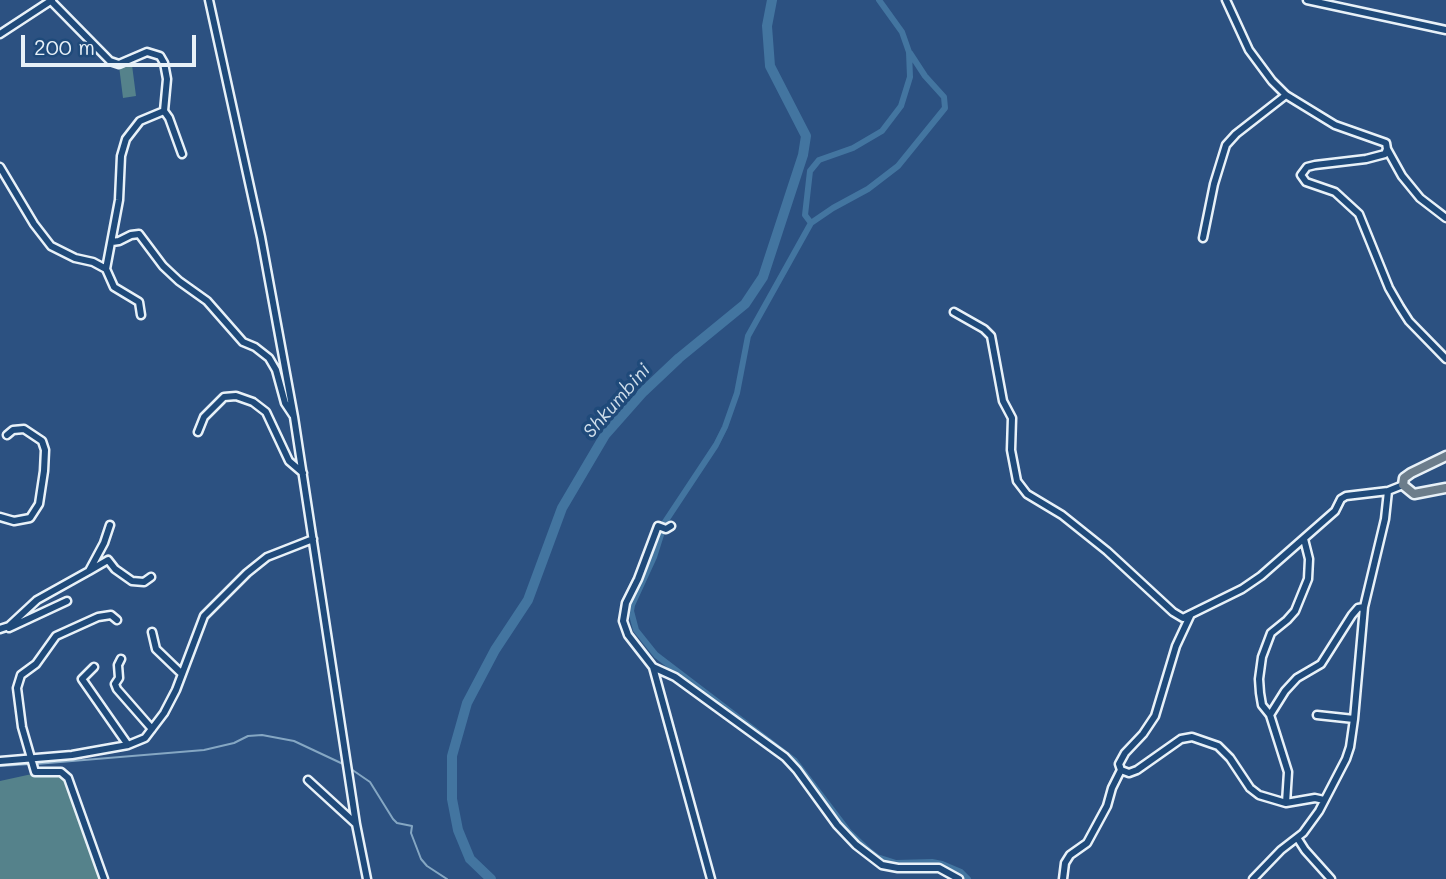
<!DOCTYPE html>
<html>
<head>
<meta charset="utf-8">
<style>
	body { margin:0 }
	#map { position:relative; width:1446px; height:879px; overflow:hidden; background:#2c5181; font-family:Mali,sans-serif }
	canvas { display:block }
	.scale { position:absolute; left:21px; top:35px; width:175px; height:32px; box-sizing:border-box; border:4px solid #e8f1f8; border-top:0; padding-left:9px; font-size:21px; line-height:24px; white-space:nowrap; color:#e8f1f8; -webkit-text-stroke:5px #1f4a7a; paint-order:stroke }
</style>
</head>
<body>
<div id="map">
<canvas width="1446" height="879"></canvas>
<div class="scale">200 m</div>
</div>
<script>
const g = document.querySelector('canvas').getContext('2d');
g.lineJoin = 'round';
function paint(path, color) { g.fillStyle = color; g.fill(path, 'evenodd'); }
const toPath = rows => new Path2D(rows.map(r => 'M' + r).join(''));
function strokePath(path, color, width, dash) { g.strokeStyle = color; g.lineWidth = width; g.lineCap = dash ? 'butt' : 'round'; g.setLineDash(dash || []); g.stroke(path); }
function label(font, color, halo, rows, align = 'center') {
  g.font = font + ' Mali,sans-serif'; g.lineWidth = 7; g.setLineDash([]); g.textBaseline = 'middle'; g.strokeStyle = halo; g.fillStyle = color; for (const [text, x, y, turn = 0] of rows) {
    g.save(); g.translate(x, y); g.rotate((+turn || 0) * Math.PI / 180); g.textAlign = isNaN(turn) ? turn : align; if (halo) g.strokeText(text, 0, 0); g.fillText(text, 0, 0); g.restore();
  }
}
paint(toPath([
	[132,65,136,96,123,98,119,66],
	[32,774,66,775,102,879,0,879,0,781]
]), '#55828b');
strokePath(toPath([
	[36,764,204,750,234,743,248,736,262,735,294,741,343,764],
	[0,766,30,764],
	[351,769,370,782,393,819,397,823,412,826,411,833,421,859,427,866,447,879]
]), '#85a7c3', 2);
strokePath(toPath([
	[879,0,902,32,909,52,910,77,901,106,882,131,853,148,819,160,810,171,805,215,811,223,748,336,737,393,725,427,716,445,665,522,654,557,632,605,631,611,636,630,656,655,795,761,849,832,869,851,877,857,896,863,932,862,942,864,961,872,968,879],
	[811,223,833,208,868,189,898,166,945,108,944,97,925,76,910,53]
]), '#4375a0', 6);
strokePath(toPath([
	[491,879,470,859,458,830,452,799,452,756,467,703,495,650,528,600,562,508,605,435,643,392,679,358,745,304,763,277,803,155,806,136,770,66,767,26,772,0]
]), '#4375a0', 10);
const minor = toPath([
	[50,0,110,61,119,64,147,52,160,56,164,63,167,79,164,111],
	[209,0,261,237,294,417,356,824],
	[1226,0,1249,50,1272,81,1286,95,1335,125,1386,143,1387,149,1385,154,1366,159,1315,165,1307,167,1301,175,1306,182,1335,192,1359,214,1389,288,1400,307,1409,321,1446,359],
	[1307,0,1446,30],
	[0,34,52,0],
	[1387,149,1402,176,1420,198,1446,218],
	[0,167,34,224,51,246,75,258,93,262,106,269,114,287,139,302,141,315],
	[1203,238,1214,184,1226,145,1236,134,1286,95],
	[112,242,119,241,131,235,139,234,163,266,179,281,207,301,243,342,255,347,269,358,276,370,285,403,293,415],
	[106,269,119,200,121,156,126,139,140,121,164,111,169,118,182,154],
	[954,312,984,329,991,336,1003,401,1012,418,1011,450,1017,481,1027,494,1062,515,1107,551,1173,612,1183,618,1242,589,1261,576,1335,511,1341,499,1346,496,1388,491,1403,485],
	[198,432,204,417,224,397,236,396,253,402,266,412,289,461,303,473],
	[0,517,14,521,30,518,39,504,44,471,45,450,42,441,24,429,13,430,7,435],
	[671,526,666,529,658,526,638,579,626,603,623,621,628,635,653,667,711,879],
	[89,571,108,560,115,569,132,581,144,582,151,577],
	[1190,616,1176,646,1155,716,1143,734,1125,753,1119,764,1121,770,1129,773,1137,770,1181,739,1192,737,1218,746,1230,758,1250,788,1259,795,1286,803,1315,798,1324,800],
	[9,628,67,601],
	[0,629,9,626,37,600,89,571,104,543,110,525],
	[152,632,156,649,182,674],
	[121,659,118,665,119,678,115,684,117,689,152,729],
	[94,667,82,679,128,745],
	[653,667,675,677,785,757,797,770,837,825,856,845,882,865,898,868,939,868,959,879],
	[1270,715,1262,705,1260,693,1259,679,1262,657,1271,633,1287,620,1295,611,1308,579,1309,559,1304,539],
	[1317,715,1354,719],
	[0,761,72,755,128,745,145,738,164,713,176,690,204,616,247,573,267,557,313,539],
	[308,780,356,824,367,879],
	[1286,803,1288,772,1270,715,1285,691,1297,678,1321,664,1352,615,1358,608,1364,607,1385,519,1388,491],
	[1298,839,1305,850,1331,879],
	[104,879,68,778,61,772,35,772,22,727,17,688,21,675,36,664,56,636,98,617,111,615,117,620],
	[1063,879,1065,863,1070,855,1087,843,1107,806,1112,788,1121,770],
	[1253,879,1281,850,1303,833,1319,811,1346,759,1350,747,1354,719,1364,607]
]);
const major = toPath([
	[1446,456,1411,473,1404,478,1403,485,1414,494,1446,488]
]);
strokePath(minor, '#e8f1f8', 11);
strokePath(major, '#e8f1f8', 13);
strokePath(minor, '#1f4a7a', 6);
strokePath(major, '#6c7d8b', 8);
label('italic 19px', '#cfdeeb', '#1f4a7a', [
	["Shkumbini",617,401,-49]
]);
</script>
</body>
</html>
